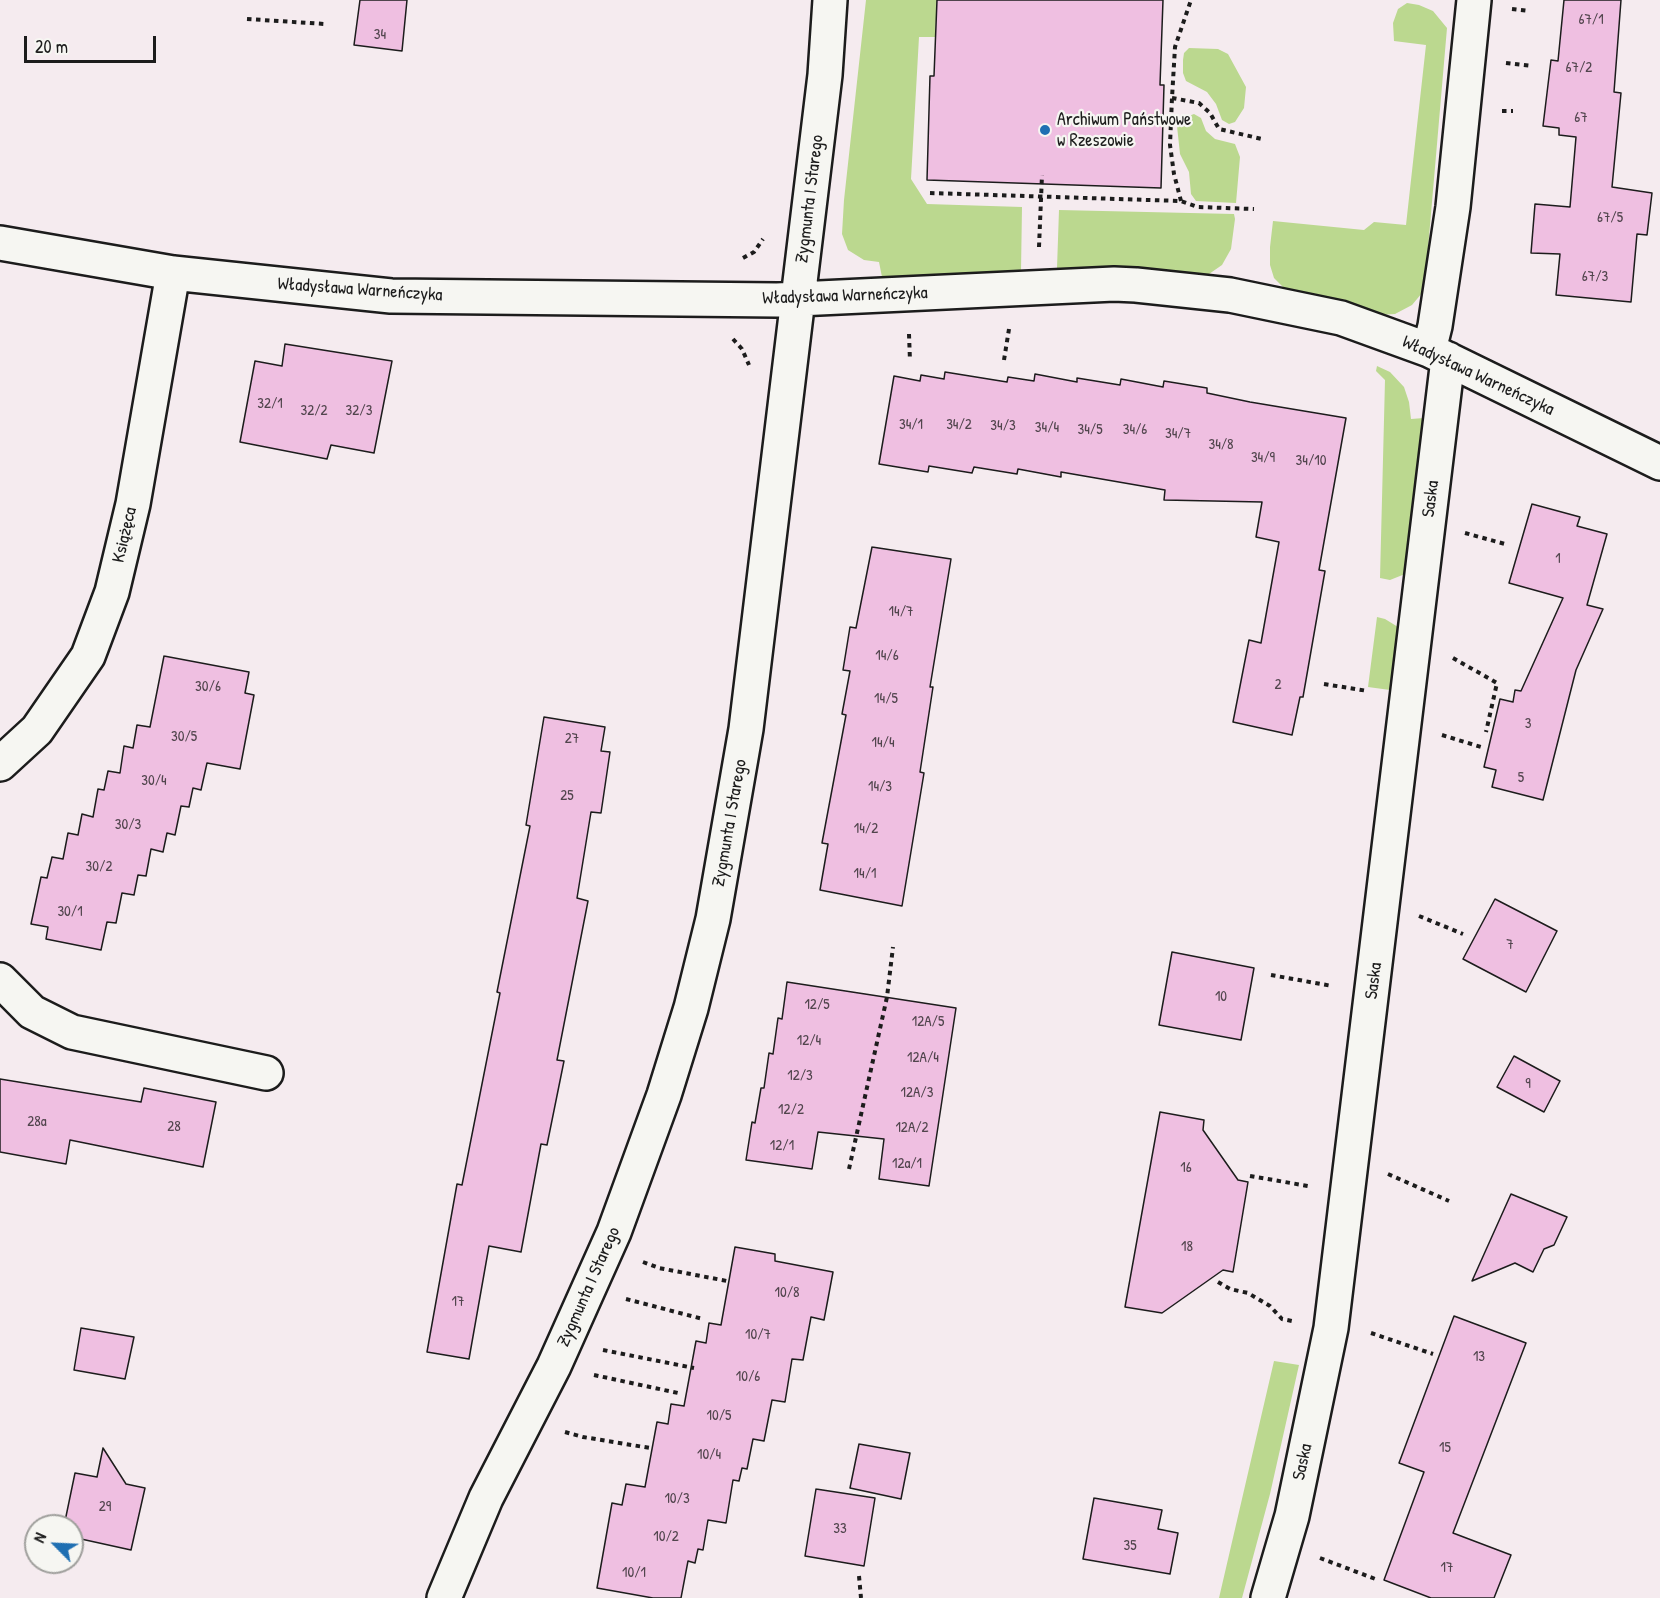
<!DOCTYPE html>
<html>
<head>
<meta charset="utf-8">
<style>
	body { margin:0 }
	#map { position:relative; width:1660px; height:1598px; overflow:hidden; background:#f5ebef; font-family:"Patrick Hand",sans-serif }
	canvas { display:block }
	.north { position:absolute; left:24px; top:1514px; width:60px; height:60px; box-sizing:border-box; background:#f6f6f2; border:2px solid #9f9f9c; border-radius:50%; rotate:294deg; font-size:16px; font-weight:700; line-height:24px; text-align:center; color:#1c1c1c }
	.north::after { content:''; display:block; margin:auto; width:21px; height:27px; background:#1f6fb2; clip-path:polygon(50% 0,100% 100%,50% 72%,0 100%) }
	.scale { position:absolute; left:24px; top:36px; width:132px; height:27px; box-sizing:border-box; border:3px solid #1c1c1c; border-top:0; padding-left:8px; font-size:18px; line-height:21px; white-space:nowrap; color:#1c1c1c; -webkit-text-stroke:4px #f6f6f2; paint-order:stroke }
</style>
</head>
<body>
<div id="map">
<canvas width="1660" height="1598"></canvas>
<div class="north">N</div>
<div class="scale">20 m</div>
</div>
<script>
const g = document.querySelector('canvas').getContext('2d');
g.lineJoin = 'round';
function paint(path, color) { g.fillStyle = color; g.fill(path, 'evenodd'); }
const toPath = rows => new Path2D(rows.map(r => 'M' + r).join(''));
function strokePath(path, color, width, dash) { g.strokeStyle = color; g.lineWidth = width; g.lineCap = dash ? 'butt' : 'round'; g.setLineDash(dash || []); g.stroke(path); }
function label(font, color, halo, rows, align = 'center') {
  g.font = font + ' "Patrick Hand",sans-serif'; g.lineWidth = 4.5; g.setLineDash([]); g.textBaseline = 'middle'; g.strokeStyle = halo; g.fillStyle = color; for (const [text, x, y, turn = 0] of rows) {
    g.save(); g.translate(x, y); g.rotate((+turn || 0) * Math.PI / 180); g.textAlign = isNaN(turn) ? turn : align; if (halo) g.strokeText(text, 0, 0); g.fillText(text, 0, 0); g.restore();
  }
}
paint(toPath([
	[866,0,937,0,935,37,919,37,911,179,927,204,1022,207,1021,271,882,277,879,262,864,260,848,250,842,234,844,200],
	[1407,3,1419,5,1433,11,1447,28,1427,260,1422,293,1412,305,1395,314,1379,315,1285,289,1274,278,1270,265,1270,247,1273,221,1364,230,1374,222,1406,225,1426,45,1394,41,1393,23,1398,9],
	[1189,48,1218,49,1228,54,1246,87,1244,108,1235,122,1229,124,1222,120,1216,104,1207,92,1186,81,1183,73,1183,60,1184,53],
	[1194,114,1201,118,1206,131,1215,139,1235,144,1240,157,1236,203,1196,201,1191,194,1189,172,1180,154,1177,126,1181,119],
	[1059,210,1234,214,1235,219,1231,249,1222,265,1209,274,1198,276,1144,271,1057,268],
	[1377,366,1390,372,1404,387,1409,402,1411,419,1424,418,1405,574,1390,580,1380,578,1385,380,1376,371],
	[1377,617,1385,619,1398,627,1390,690,1368,687],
	[1274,1361,1299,1365,1270,1494,1242,1598,1219,1598]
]), '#bbd88f');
const building = toPath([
	[360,0,407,0,402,51,354,45,360,0],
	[937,0,1163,0,1160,85,1164,85,1161,188,927,180,930,76,934,76,937,0],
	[1564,0,1621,0,1614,92,1621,93,1612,187,1652,193,1647,235,1637,234,1631,302,1556,295,1560,254,1531,253,1535,204,1570,207,1576,137,1559,135,1559,128,1543,126,1551,60,1558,61,1564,0],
	[285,344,392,361,374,453,331,445,327,459,240,442,255,361,282,366,285,344],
	[945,372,1007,382,1008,377,1034,381,1035,374,1077,382,1077,378,1120,385,1121,379,1163,387,1164,381,1207,388,1207,393,1250,402,1346,418,1319,570,1325,571,1303,697,1300,697,1292,735,1233,722,1249,640,1261,643,1279,542,1256,537,1262,502,1164,500,1165,490,1061,472,1061,477,1018,469,1017,474,974,467,972,473,929,466,928,472,879,464,894,376,920,381,921,375,944,379,945,372],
	[1532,504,1580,517,1577,526,1607,534,1587,605,1603,609,1576,670,1543,800,1492,787,1496,770,1484,767,1500,699,1513,702,1515,690,1521,691,1563,598,1509,583,1532,504],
	[872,547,951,559,930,687,933,687,920,772,924,773,902,906,820,890,828,844,822,843,846,715,842,714,850,671,843,670,850,627,856,628,872,547],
	[164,656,249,672,245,693,254,695,240,769,207,763,201,790,193,788,189,807,181,806,175,835,167,833,163,852,151,849,146,876,138,875,134,895,122,893,116,923,107,922,101,950,46,939,48,927,31,924,41,877,47,878,52,857,63,859,68,833,78,835,82,814,93,817,98,789,104,790,108,771,120,773,124,746,133,748,137,725,150,727,164,656],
	[544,717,605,727,601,751,610,752,601,813,591,812,577,898,588,901,557,1060,564,1061,547,1145,541,1144,521,1252,489,1246,469,1359,427,1352,457,1184,462,1185,500,993,497,992,530,826,526,825,544,717],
	[1495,899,1557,931,1526,992,1463,959,1495,899],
	[1172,952,1254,968,1241,1040,1159,1025,1172,952],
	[787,982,956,1008,929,1186,879,1179,884,1139,818,1132,812,1169,746,1160,752,1122,755,1123,761,1088,764,1088,769,1053,773,1054,778,1018,782,1019,787,982],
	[1514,1056,1560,1081,1544,1112,1497,1087,1514,1056],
	[0,1079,141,1102,144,1088,216,1102,203,1167,70,1140,66,1164,0,1152,0,1079],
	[1160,1112,1204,1120,1203,1130,1238,1180,1248,1182,1233,1272,1223,1270,1162,1313,1125,1307,1160,1112],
	[1511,1194,1567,1217,1554,1245,1544,1249,1533,1272,1515,1263,1472,1281,1511,1194],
	[735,1247,775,1254,775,1261,833,1272,824,1320,811,1317,803,1360,792,1359,785,1402,772,1400,764,1441,753,1439,747,1469,742,1468,739,1481,733,1480,726,1523,708,1520,703,1550,698,1549,695,1563,688,1561,681,1598,653,1598,597,1588,612,1503,622,1505,626,1484,645,1487,657,1422,668,1424,671,1404,684,1406,696,1341,706,1343,709,1323,721,1325,735,1247],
	[1454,1316,1526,1343,1453,1533,1511,1555,1494,1598,1431,1598,1384,1580,1424,1472,1399,1463,1454,1316],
	[81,1328,134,1337,125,1379,74,1370,81,1328],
	[859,1444,910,1453,901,1499,850,1488,859,1444],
	[103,1448,126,1484,145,1488,131,1550,72,1537,72,1526,64,1526,75,1473,97,1477,103,1448],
	[816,1489,875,1498,864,1566,805,1556,816,1489],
	[1094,1498,1162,1510,1158,1529,1178,1533,1170,1574,1083,1559,1094,1498]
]);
paint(building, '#efbfe1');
strokePath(building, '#1c1c1c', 1.5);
const minor = toPath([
	[0,243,173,273,391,296,777,300,1114,284,1136,285,1230,295,1341,318,1429,350,1660,463],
	[1429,350,1435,326,1453,207,1474,0],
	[0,764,37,730,88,656,112,592,133,504,173,273],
	[0,980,32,1012,72,1032,266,1073],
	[444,1598,486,1498,554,1366,614,1232,664,1095,691,1008,713,919,746,729,825,75,830,0],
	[1268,1598,1292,1516,1331,1328,1448,359]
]);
strokePath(minor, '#1c1c1c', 38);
strokePath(toPath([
	[1512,9,1529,11],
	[247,19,325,24],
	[1506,63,1532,66],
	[1172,98,1199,103,1210,113,1219,129,1262,139],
	[1502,111,1513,111],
	[930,193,1181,201,1198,207,1254,209],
	[1181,201,1174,174,1170,145,1172,98,1175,47,1191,0],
	[1039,247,1042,175],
	[743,258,754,252,763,239],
	[909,334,910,361],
	[733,339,742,349,749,365],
	[1004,360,1009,329],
	[1465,533,1505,544],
	[1453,658,1497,683,1486,732],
	[1324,684,1368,691],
	[1442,735,1481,747],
	[1419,916,1463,934],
	[1271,975,1332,986],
	[849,1169,887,997,893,947],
	[1388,1174,1449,1201],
	[1250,1176,1308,1186],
	[643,1262,659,1268,727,1281],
	[1218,1282,1230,1289,1248,1293,1270,1306,1282,1319,1292,1321],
	[626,1299,703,1319],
	[1371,1333,1433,1354],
	[603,1350,694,1368],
	[594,1375,678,1393],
	[565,1432,583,1437,650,1448],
	[1320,1558,1378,1580],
	[859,1576,861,1598]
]), '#1c1c1c', 4, [4.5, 4.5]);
strokePath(minor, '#f6f6f2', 33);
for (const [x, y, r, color] of [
	[1045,130,6,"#1f6fb2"]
]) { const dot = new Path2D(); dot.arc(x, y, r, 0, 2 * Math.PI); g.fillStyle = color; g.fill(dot); strokePath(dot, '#f6f6f2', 2); }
label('15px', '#51454d', null, [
	["67/1",1591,20],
	["34",380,35],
	["67/2",1579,68],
	["67",1581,118],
	["67/5",1610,218],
	["67/3",1595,277],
	["32/1",270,404],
	["32/2",314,411],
	["32/3",359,411],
	["34/1",911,425],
	["34/2",959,425],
	["34/3",1003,426],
	["34/4",1047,428],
	["34/5",1090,430],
	["34/6",1135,430],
	["34/7",1178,434],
	["34/8",1221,445],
	["34/9",1263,458],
	["34/10",1311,461],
	["1",1558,559],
	["14/7",901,612],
	["14/6",887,656],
	["2",1278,685],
	["30/6",208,687],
	["14/5",886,699],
	["3",1528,724],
	["30/5",184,737],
	["27",572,739],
	["14/4",883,743],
	["5",1521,778],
	["30/4",154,781],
	["14/3",880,787],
	["25",567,796],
	["30/3",128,825],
	["14/2",866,829],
	["30/2",99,867],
	["14/1",865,874],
	["30/1",70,912],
	["7",1510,945],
	["10",1221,997],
	["12/5",817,1005],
	["12A/5",928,1022],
	["12/4",809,1041],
	["12A/4",923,1058],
	["12/3",800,1076],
	["9",1528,1084],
	["12A/3",917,1093],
	["12/2",791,1110],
	["28a",37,1122],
	["28",174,1127],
	["12A/2",912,1128],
	["12/1",782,1146],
	["12a/1",907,1164],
	["16",1186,1168],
	["18",1187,1247],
	["10/8",787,1293],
	["17",458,1302],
	["10/7",758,1335],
	["13",1479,1357],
	["10/6",748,1377],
	["10/5",719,1416],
	["15",1445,1448],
	["10/4",709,1455],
	["10/3",677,1499],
	["29",105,1507],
	["33",840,1529],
	["10/2",666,1537],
	["35",1130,1546],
	["17",1447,1568],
	["10/1",634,1573]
]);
label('18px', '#1c1c1c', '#f6f6f2', [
	["Archiwum Państwowe",1057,120],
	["w Rzeszowie",1057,141]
], 'left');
label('18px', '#1c1c1c', '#f6f6f2', [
	["Zygmunta I Starego",810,199,-83],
	["Władysława Warneńczyka",360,290,4],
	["Władysława Warneńczyka",845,296,-2],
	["Władysława Warneńczyka",1478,376,25],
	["Saska",1431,499,-83],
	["Książęca",125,535,-77],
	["Zygmunta I Starego",730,823,-80],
	["Saska",1374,981,-83],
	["Zygmunta I Starego",589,1287,-66],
	["Saska",1303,1462,-78]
]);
</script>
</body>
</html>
